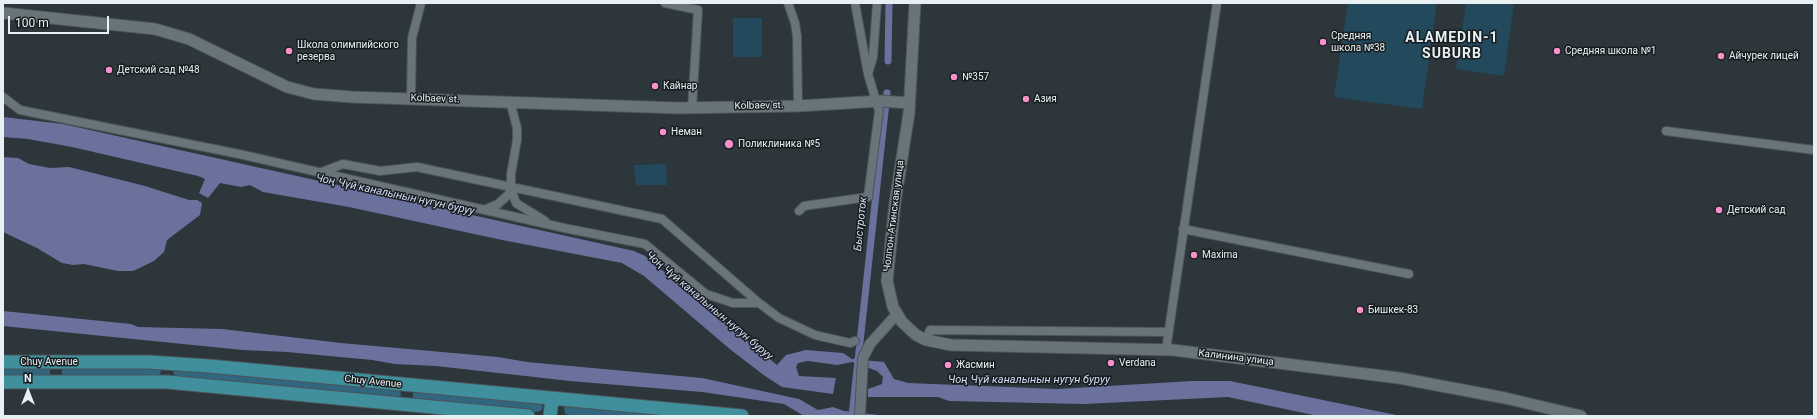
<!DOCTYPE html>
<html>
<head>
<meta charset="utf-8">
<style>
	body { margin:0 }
	#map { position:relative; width:1817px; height:419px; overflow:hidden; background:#2c363b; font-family:Roboto,sans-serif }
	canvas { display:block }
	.frame { position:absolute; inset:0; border:4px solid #e9f0f3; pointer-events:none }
	.north { position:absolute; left:8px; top:371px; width:40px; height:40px; -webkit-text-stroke:3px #181d1f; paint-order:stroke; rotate:0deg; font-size:11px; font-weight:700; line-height:16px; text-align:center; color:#e9f0f3 }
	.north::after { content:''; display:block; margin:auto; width:14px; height:18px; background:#e9f0f3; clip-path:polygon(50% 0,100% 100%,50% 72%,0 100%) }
	.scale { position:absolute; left:8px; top:16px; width:101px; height:18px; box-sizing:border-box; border:2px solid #e9f0f3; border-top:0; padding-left:5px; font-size:12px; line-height:14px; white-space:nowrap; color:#e9f0f3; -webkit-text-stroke:3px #181d1f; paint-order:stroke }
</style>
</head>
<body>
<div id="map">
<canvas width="1817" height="419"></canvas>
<div class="frame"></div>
<div class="north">N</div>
<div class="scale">100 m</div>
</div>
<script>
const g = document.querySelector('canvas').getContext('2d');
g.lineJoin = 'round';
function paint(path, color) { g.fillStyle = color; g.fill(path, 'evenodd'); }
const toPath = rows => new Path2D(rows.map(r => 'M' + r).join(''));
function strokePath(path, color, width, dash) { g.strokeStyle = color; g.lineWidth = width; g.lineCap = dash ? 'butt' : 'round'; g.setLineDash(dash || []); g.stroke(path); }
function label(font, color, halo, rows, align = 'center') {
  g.font = font + ' Roboto,sans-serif'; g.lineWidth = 3; g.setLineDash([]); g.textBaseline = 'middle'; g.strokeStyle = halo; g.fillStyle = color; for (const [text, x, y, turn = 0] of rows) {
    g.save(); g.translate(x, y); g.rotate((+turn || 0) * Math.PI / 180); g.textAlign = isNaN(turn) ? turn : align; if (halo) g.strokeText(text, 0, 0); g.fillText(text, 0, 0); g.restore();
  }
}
paint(toPath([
	[1348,3,1437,3,1422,109,1334,97],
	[1466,3,1514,3,1504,76,1456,69],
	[733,18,762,18,762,57,733,57],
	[666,164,667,185,636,185,634,165]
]), '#22495c');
paint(toPath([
	[3,366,50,368,50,374,49,376,3,377],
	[65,367,160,368,161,371,159,377,65,377,61,372],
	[177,368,400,390,401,395,399,397,175,377,173,372],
	[416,392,540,403,543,407,541,411,535,412,417,401,413,398,413,393],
	[566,405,691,416,572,416,565,414,564,408]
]), '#32657e');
paint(toPath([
	[3,117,63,124,634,251,645,256,777,365,786,355,806,350,843,353,852,359,884,362,894,379,908,383,1058,389,1192,381,1230,381,1401,416,1318,416,1228,397,1084,404,949,401,938,397,868,397,868,389,882,384,883,377,877,371,852,362,837,365,808,361,798,363,796,367,799,376,836,378,833,394,782,387,765,376,731,350,644,276,622,263,502,240,349,207,263,192,250,185,241,187,220,183,208,198,199,193,205,179,198,176,72,147,28,139,3,137],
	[3,157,18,158,29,164,50,168,69,167,145,186,189,200,197,200,202,203,200,215,167,240,164,252,154,261,133,271,118,271,84,264,73,265,62,263,37,248,3,232],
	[3,311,131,324,138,327,222,329,341,343,498,357,527,362,702,378,799,399,818,410,833,407,844,411,887,416,804,416,784,404,702,392,570,381,436,366,395,364,372,360,287,352,243,350,3,326]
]), '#6b719d');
strokePath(toPath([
	[853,361,857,357]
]), '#6b719d', 2);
strokePath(toPath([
	[888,61,889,3],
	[852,416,887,93]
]), '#6b719d', 7);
const minor = toPath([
	[665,3,698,10,692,108],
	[788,3,795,23,797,36,798,106],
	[869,71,873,57,877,3],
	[3,97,20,110,239,154,564,228,645,244,706,294,733,303,759,303,779,318,815,335,850,343,855,341],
	[411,98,412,38,421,3],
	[1666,131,1814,150],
	[319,173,343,164,380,171,417,167,662,219,759,303],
	[511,188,516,203,545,221],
	[484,210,498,204,509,194,511,187,511,174,517,140,517,128,510,101],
	[799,211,804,206,868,197,879,111,868,74,855,3],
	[1183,229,1409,274],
	[926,340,930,330,1168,332],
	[1166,350,1217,3]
]);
const tertiary = toPath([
	[860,416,863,358,870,344,897,314]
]);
const secondary = toPath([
	[915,3,909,113,895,203,887,281,893,307,902,322,916,335,926,340,951,345,1173,350,1262,361,1399,378,1505,398,1581,416],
	[3,13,155,29,189,39,287,87,314,94,352,97,678,108,798,106,881,101,909,103]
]);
const primary = toPath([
	[3,362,148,362,209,366,742,416],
	[3,382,167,382,528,416],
	[550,416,552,399]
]);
strokePath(minor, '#4b5458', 10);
strokePath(tertiary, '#4b5458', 12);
strokePath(secondary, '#4b5458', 13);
strokePath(primary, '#4b5458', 15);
strokePath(minor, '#68747a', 8);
strokePath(tertiary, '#68747a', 10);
strokePath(secondary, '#68747a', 11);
strokePath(primary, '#3f909c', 13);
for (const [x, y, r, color] of [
	[1323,42,4,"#f890cb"],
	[289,51,4,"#f890cb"],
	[1557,51,4,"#f890cb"],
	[1721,56,4,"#f890cb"],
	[109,70,4,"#f890cb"],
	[954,77,4,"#f890cb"],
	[655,86,4,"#f890cb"],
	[1026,99,4,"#f890cb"],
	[663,132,4,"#f890cb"],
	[729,144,5,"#f890cb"],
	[1719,210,4,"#f890cb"],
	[1194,255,4,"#f890cb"],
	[1360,310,4,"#f890cb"],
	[1111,363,4,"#f890cb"],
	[948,365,4,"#f890cb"]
]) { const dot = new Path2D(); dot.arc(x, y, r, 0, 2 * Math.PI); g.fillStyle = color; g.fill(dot); strokePath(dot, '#181d1f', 1.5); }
label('10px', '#e9f0f3', '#181d1f', [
	["Средняя",1331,36],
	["школа №38",1331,48],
	["Школа олимпийского",297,45],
	["резерва",297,57],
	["Средняя школа №1",1565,51],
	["Айчурек лицей",1729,56],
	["Детский сад №48",117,70],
	["№357",962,77],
	["Кайнар",663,86],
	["Азия",1034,99],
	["Неман",671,132],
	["Поликлиника №5",738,144],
	["Детский сад",1727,210],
	["Maxima",1202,255],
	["Бишкек-83",1368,310],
	["Verdana",1119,363],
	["Жасмин",956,365]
], 'left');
label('10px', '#e9f0f3', '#181d1f', [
	["Kolbaev st.",435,99,2],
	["Kolbaev st.",759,106,-1],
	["Чолпон-Атинская улица",894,216,-83],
	["Калинина улица",1236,358,7],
	["Chuy Avenue",49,362],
	["Chuy Avenue",373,382,6]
]);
label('italic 11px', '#d7dcf8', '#181d1f', [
	["Чоң Чүй каналынын нугун буруу",395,195,12],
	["Быстроток",861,224,-84],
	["Чоң Чүй каналынын нугун буруу",709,306,40],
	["Чоң Чүй каналынын нугун буруу",1029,380]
]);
g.letterSpacing = '1px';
label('bold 14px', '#e9f0f3', '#181d1f', [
	["ALAMEDIN-1",1452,38],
	["SUBURB",1452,54]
]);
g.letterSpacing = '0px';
</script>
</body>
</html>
